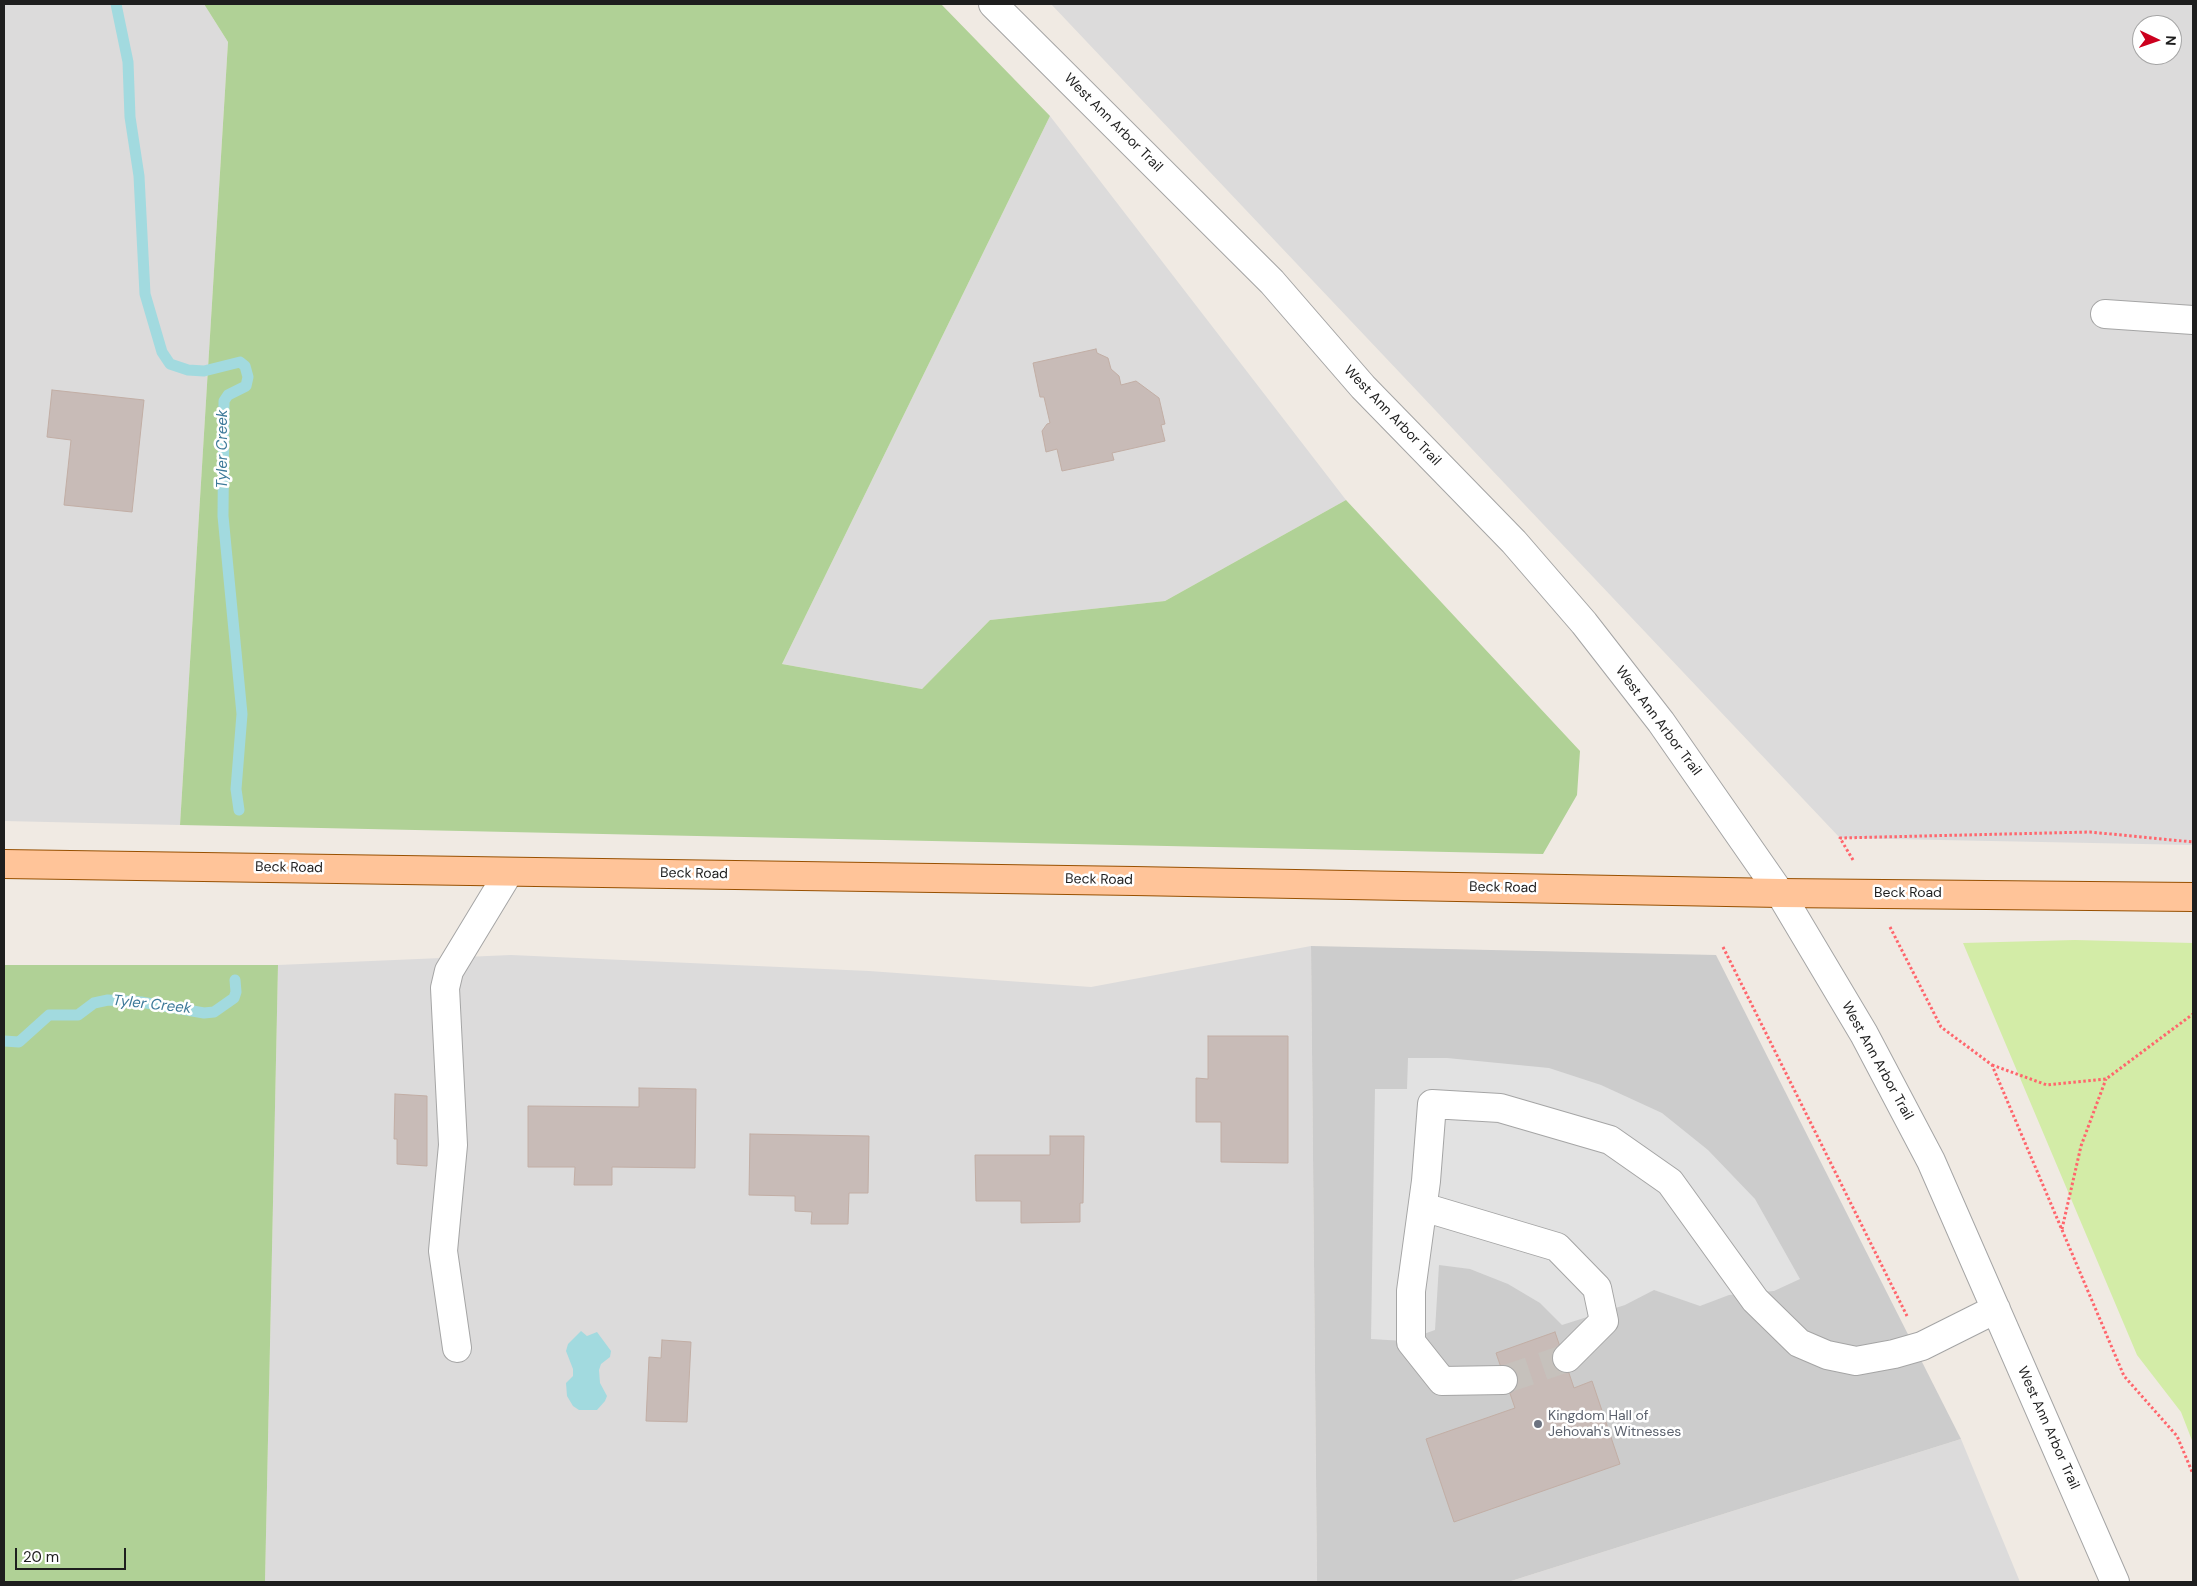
<!DOCTYPE html>
<html>
<head>
<meta charset="utf-8">
<style>
	body { margin:0 }
	#map { position:relative; width:2197px; height:1586px; overflow:hidden; background:#f0eae3; font-family:"DM Sans",sans-serif }
	canvas { display:block }
	.frame { position:absolute; inset:0; border:5px solid #1e1e1e; pointer-events:none }
	.north { position:absolute; left:2132px; top:15px; width:50px; height:50px; box-sizing:border-box; background:#fff; border:1px solid #a5a5a5; border-radius:50%; rotate:93deg; font-size:14px; font-weight:700; line-height:20px; text-align:center; color:#1e1e1e }
	.north::after { content:''; display:block; margin:auto; width:18px; height:22px; background:#cc001e; clip-path:polygon(50% 0,100% 100%,50% 72%,0 100%) }
	.scale { position:absolute; left:15px; top:1548px; width:111px; height:22px; box-sizing:border-box; border:2px solid #1e1e1e; border-top:0; padding-left:6px; font-size:15px; line-height:18px; white-space:nowrap; color:#1e1e1e; -webkit-text-stroke:4px #fff; paint-order:stroke }
</style>
</head>
<body>
<div id="map">
<canvas width="2197" height="1586"></canvas>
<div class="frame"></div>
<div class="north">N</div>
<div class="scale">20 m</div>
</div>
<script>
const g = document.querySelector('canvas').getContext('2d');
g.lineJoin = 'round';
function paint(path, color) { g.fillStyle = color; g.fill(path, 'evenodd'); }
const toPath = rows => new Path2D(rows.map(r => 'M' + r).join(''));
function strokePath(path, color, width, dash) { g.strokeStyle = color; g.lineWidth = width; g.lineCap = dash ? 'butt' : 'round'; g.setLineDash(dash || []); g.stroke(path); }
function label(font, color, halo, rows, align = 'center') {
  g.font = font + ' "DM Sans",sans-serif'; g.lineWidth = 5; g.setLineDash([]); g.textBaseline = 'middle'; g.strokeStyle = halo; g.fillStyle = color; for (const [text, x, y, turn = 0] of rows) {
    g.save(); g.translate(x, y); g.rotate((+turn || 0) * Math.PI / 180); g.textAlign = isNaN(turn) ? turn : align; if (halo) g.strokeText(text, 0, 0); g.fillText(text, 0, 0); g.restore();
  }
}
paint(toPath([
	[4,4,204,4,228,42,180,825,4,821],
	[1051,4,2193,4,2193,845,1840,838],
	[2142,25,2172,25,2172,55,2142,55],
	[1050,116,1346,500,1165,601,990,620,922,689,782,664],
	[1311,946,1317,1582,265,1582,278,965,511,955,869,971,1091,987],
	[1961,1439,2020,1582,1508,1582]
]), '#dcdbdb');
paint(toPath([
	[1311,946,1716,955,1961,1439,1508,1582,1317,1582]
]), '#ccc');
paint(toPath([
	[2075,940,2193,943,2193,1443,2181,1412,2137,1355,1963,943]
]), '#d3eca7');
paint(toPath([
	[204,4,941,4,1050,116,782,664,922,689,990,620,1165,601,1346,500,1580,751,1577,795,1543,854,180,825,228,42],
	[4,965,278,965,265,1582,4,1582]
]), '#b0d196');
paint(toPath([
	[1408,1058,1447,1058,1549,1068,1601,1085,1662,1113,1708,1150,1755,1199,1800,1279,1774,1291,1729,1295,1700,1306,1654,1290,1625,1305,1562,1325,1540,1303,1508,1284,1470,1269,1439,1265,1435,1330,1404,1341,1371,1339,1375,1089,1407,1089]
]), '#e2e2e2');
paint(toPath([
	[581,1331,587,1336,597,1332,611,1351,610,1357,601,1364,599,1370,600,1383,607,1396,605,1401,597,1410,579,1410,573,1406,567,1396,566,1383,573,1376,573,1369,566,1351,568,1344]
]), '#a2dadf');
strokePath(toPath([
	[116,4,128,62,130,117,139,176,145,294,162,352,170,364,188,370,204,371,240,362,245,366,248,377,246,386,228,395,224,401,223,516,242,714,236,789,239,810],
	[4,1041,19,1042,49,1015,78,1015,94,1003,108,1000,141,1002,204,1013,214,1012,234,998,236,992,235,980]
]), '#a2dadf', 11);
const building = toPath([
	[1096,349,1097,353,1108,358,1111,369,1119,376,1121,385,1136,381,1159,398,1165,424,1161,425,1165,441,1112,453,1114,460,1062,471,1057,449,1046,452,1042,431,1047,424,1050,423,1044,397,1040,397,1033,363,1096,349],
	[52,390,144,400,132,512,64,505,71,440,47,437,52,390],
	[1208,1036,1288,1036,1288,1163,1221,1162,1221,1122,1196,1122,1196,1078,1208,1079,1208,1036],
	[639,1088,696,1089,695,1168,612,1167,612,1185,574,1185,575,1167,528,1167,528,1106,639,1107,639,1088],
	[395,1094,427,1096,427,1166,397,1164,397,1139,394,1139,395,1094],
	[750,1134,869,1136,868,1193,849,1193,848,1224,811,1224,812,1212,795,1211,795,1196,749,1195,750,1134],
	[1050,1136,1084,1136,1083,1203,1080,1203,1080,1222,1021,1223,1021,1201,976,1201,975,1155,1050,1155,1050,1136],
	[1555,1332,1574,1388,1592,1381,1620,1464,1454,1522,1426,1439,1515,1408,1496,1353,1555,1332],
	[662,1340,691,1342,687,1422,646,1421,649,1357,661,1358,662,1340]
]);
paint(building, '#c8bbb7');
strokePath(building, '#c2aea5', 1);
strokePath(toPath([
	[1503,1380,1567,1358]
]), '#c6c1bc', 28, [28, 14]);
const minor = toPath([
	[993,4,1272,282,1363,387,1514,542,1584,623,1661,722,1780,893,1864,1034,1931,1161,2115,1582],
	[2105,314,2193,320],
	[1423,1207,1557,1247,1597,1288,1604,1321,1567,1358],
	[457,1348,443,1251,453,1145,445,988,449,971,509,872],
	[1503,1380,1442,1381,1411,1342,1411,1291,1426,1181,1432,1104,1500,1108,1610,1140,1670,1182,1755,1300,1799,1343,1827,1355,1856,1361,1894,1354,1922,1346,1996,1309]
]);
const major = toPath([
	[4,864,1134,881,1780,893,2193,897]
]);
strokePath(minor, '#a5a5a5', 30);
strokePath(major, '#985000', 30);
strokePath(toPath([
	[1853,860,1840,838,2090,832,2193,842],
	[1890,927,1941,1027,1992,1065,2124,1376,2177,1436,2193,1474],
	[1723,947,1907,1316],
	[1992,1065,2047,1085,2106,1079,2193,1014],
	[2062,1229,2081,1146,2106,1079]
]), '#ff656c', 3, [2.5, 2.5]);
strokePath(minor, '#fff', 28);
strokePath(major, '#ffc499', 28);
for (const [x, y, r, color] of [
	[1538,1424,5,"#6b7280"]
]) { const dot = new Path2D(); dot.arc(x, y, r, 0, 2 * Math.PI); g.fillStyle = color; g.fill(dot); strokePath(dot, '#fff', 2); }
label('14px', '#1e1e1e', '#fff', [
	["West Ann Arbor Trail",1113,123,45],
	["West Ann Arbor Trail",1392,416,46],
	["West Ann Arbor Trail",1658,721,53],
	["Beck Road",289,868,1],
	["Beck Road",694,874,1],
	["Beck Road",1099,880,1],
	["Beck Road",1503,888,1],
	["Beck Road",1908,893],
	["West Ann Arbor Trail",1877,1061,61],
	["West Ann Arbor Trail",2048,1428,66]
]);
label('14px', '#5b616d', '#fff', [
	["Kingdom Hall of",1548,1416],
	["Jehovah's Witnesses",1548,1432]
], 'left');
label('italic 15px', '#3e7a9a', '#fff', [
	["Tyler Creek",223,449,-90],
	["Tyler Creek",152,1005,6]
]);
</script>
</body>
</html>
